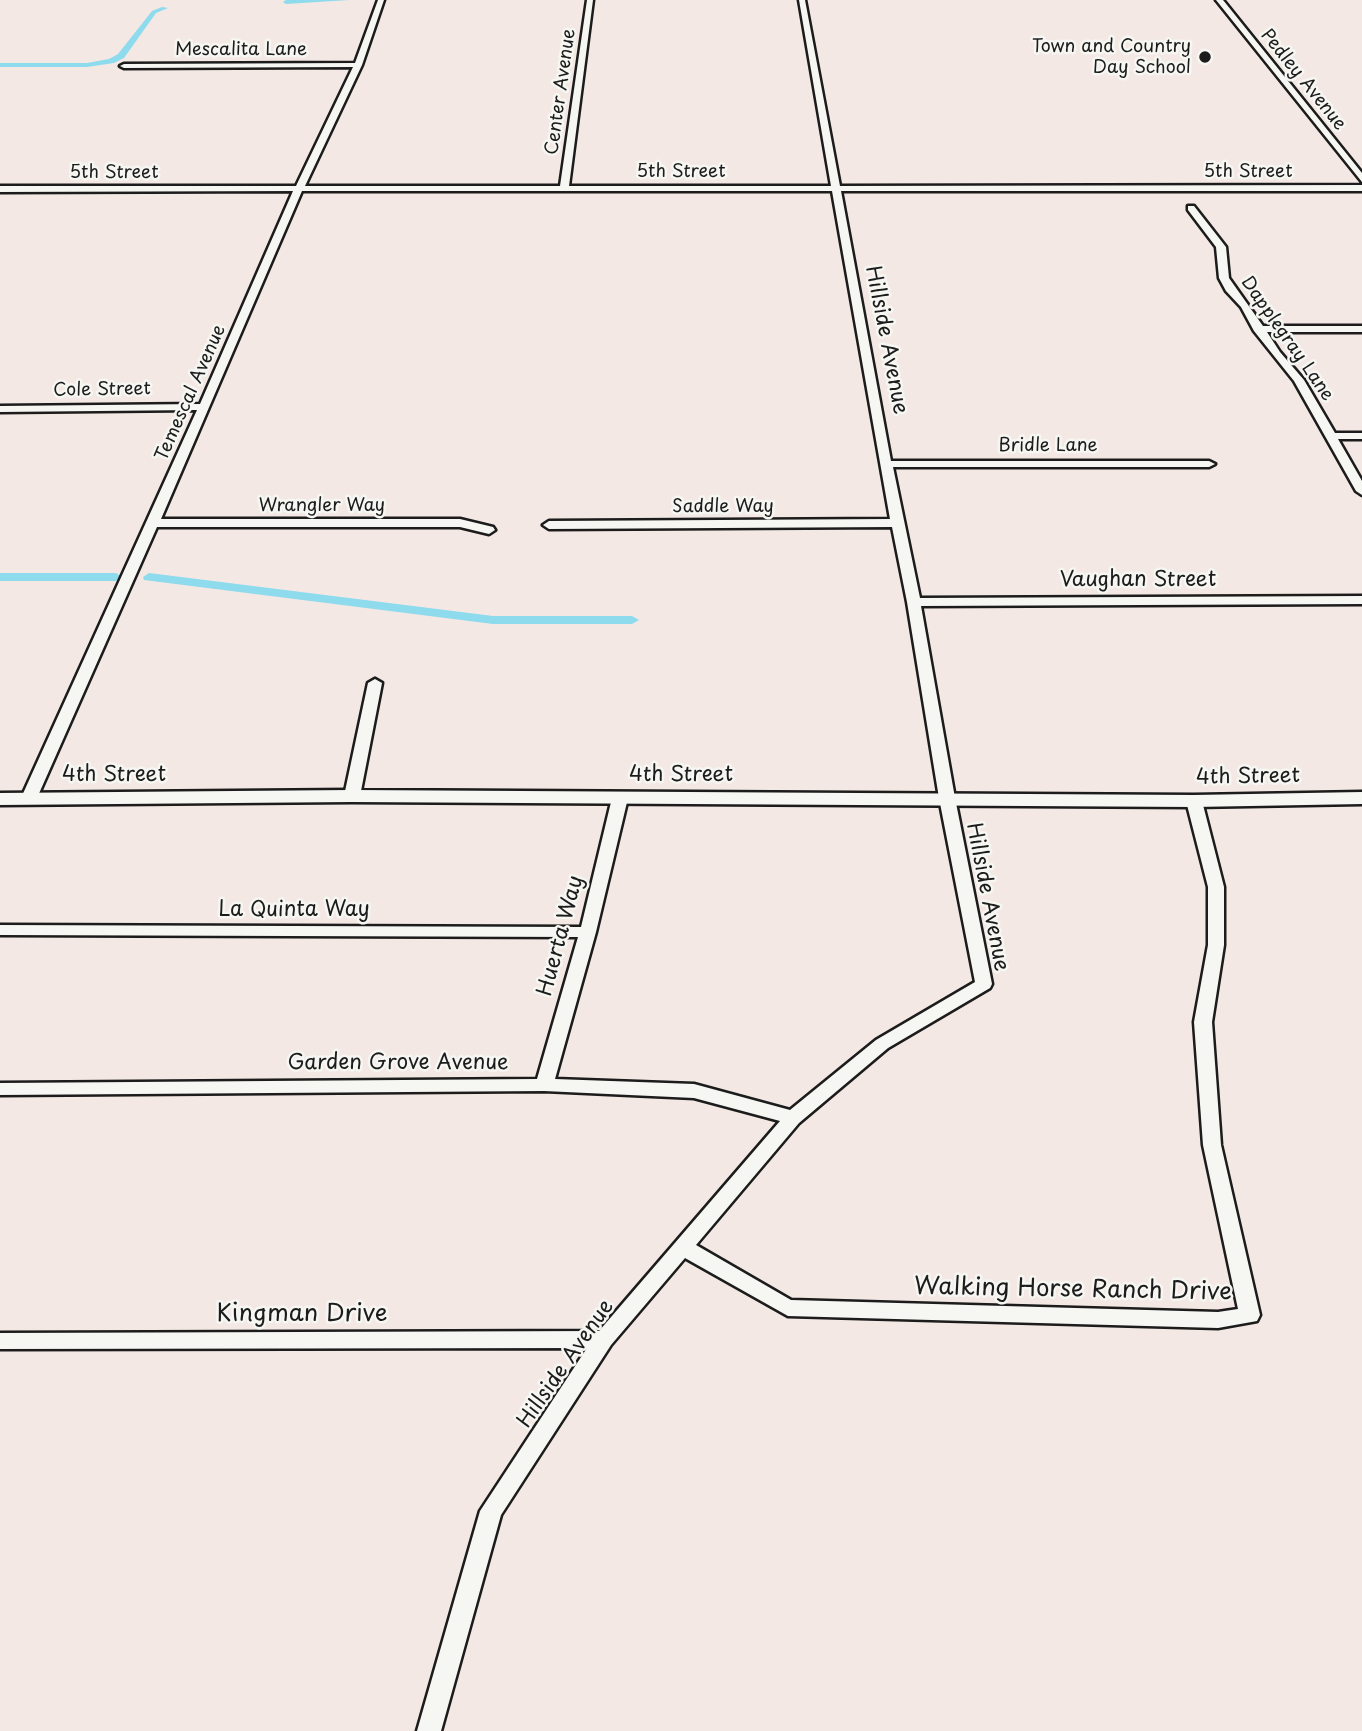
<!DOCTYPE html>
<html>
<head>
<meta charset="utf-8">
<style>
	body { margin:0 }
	canvas { display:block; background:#f3e8e3 }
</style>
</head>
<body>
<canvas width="1362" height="1731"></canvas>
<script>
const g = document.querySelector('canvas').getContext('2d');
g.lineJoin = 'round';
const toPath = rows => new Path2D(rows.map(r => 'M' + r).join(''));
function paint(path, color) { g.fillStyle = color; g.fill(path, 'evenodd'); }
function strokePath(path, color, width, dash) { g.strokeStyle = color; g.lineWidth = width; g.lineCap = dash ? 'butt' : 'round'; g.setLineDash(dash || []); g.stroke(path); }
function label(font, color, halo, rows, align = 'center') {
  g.font = font + ' "Playpen Sans",sans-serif'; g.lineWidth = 5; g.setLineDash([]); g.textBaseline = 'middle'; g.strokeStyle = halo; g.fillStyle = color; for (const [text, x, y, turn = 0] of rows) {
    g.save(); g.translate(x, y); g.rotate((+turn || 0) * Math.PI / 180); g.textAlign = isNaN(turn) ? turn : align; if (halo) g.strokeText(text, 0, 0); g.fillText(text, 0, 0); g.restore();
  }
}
paint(toPath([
	[286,0,349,0,286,4,283,2,286,0],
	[162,7,168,8,156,13,124,58,114,63,87,67,0,67,0,63,87,63,109,59,118,54,152,11,162,7],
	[0,573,116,573,122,577,116,581,0,581,0,573],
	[149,573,493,616,632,616,639,620,632,624,493,624,144,580,143,577,149,573]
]), '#8edbee');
const minor = toPath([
	[378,0,384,0,362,65,305,186,560,186,587,0,593,0,569,186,831,186,799,0,805,0,840,186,1362,185,1362,191,841,191,891,461,1209,461,1215,464,1209,467,893,467,920,598,1362,596,1362,604,921,606,955,798,992,984,990,988,888,1048,799,1123,696,1245,791,1300,1218,1312,1238,1309,1203,1145,1194,1022,1208,945,1208,887,1186,801,1194,796,1202,801,1224,887,1224,945,1212,1022,1221,1145,1260,1315,1257,1321,1218,1328,788,1316,685,1258,611,1345,501,1515,441,1731,417,1731,480,1511,587,1348,0,1349,0,1333,599,1331,780,1121,694,1098,544,1091,0,1095,0,1083,537,1079,578,937,0,935,0,925,581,927,612,798,620,793,628,798,596,932,555,1079,694,1084,790,1110,876,1040,975,982,939,798,907,602,892,527,549,529,543,525,549,521,890,519,832,191,302,191,161,519,460,519,493,527,495,530,489,534,460,527,157,527,37,798,29,803,21,798,197,410,0,412,0,406,200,404,293,191,0,192,0,186,296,186,353,67,124,68,120,66,124,64,355,63,378,0],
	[1216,0,1223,0,1362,173,1362,182,1216,0],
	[1188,206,1194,206,1226,247,1229,278,1263,326,1362,326,1362,332,1267,332,1280,352,1304,380,1335,433,1362,433,1362,439,1338,439,1362,481,1362,495,1356,491,1294,381,1254,331,1241,307,1226,291,1219,278,1216,247,1188,210,1188,206],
	[375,679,382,683,360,796,352,801,344,796,368,683,375,679]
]);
const tertiary = toPath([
	[352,790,1194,795,1362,792,1362,804,1194,807,352,802,0,805,0,793,352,790]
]);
strokePath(minor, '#1c1c1c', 5);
strokePath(tertiary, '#1c1c1c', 5);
paint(minor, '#f6f6f2');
paint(tertiary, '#f6f6f2');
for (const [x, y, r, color] of [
	[1205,57,7,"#1c1c1c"]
]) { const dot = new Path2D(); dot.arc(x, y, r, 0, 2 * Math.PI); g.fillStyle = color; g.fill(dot); strokePath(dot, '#f6f6f2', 2.5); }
label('18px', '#1c1c1c', '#f6f6f2', [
	["Town and Country",1191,47],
	["Day School",1191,68]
], 'right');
label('18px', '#1c1c1c', '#f6f6f2', [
	["Mescalita Lane",241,50],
	["Pedley Avenue",1303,80,51],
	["Center Avenue",561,92,-82],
	["5th Street",681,172],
	["5th Street",1248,172],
	["5th Street",114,173],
	["Dapplegray Lane",1287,339,55],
	["Cole Street",102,390,-1],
	["Temescal Avenue",191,393,-66],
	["Bridle Lane",1048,446],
	["Wrangler Way",322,506],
	["Saddle Way",723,507]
]);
label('21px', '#1c1c1c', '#f6f6f2', [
	["Hillside Avenue",886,340,79],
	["Vaughan Street",1138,580],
	["4th Street",114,775],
	["4th Street",681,775],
	["4th Street",1248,777,-1],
	["Hillside Avenue",987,897,79],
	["La Quinta Way",294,910],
	["Huerta Way",561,936,-75],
	["Garden Grove Avenue",398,1063],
	["Hillside Avenue",566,1364,-55]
]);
label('24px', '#1c1c1c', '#f6f6f2', [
	["Walking Horse Ranch Drive",1073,1290,1],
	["Kingman Drive",302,1314]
]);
</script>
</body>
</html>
